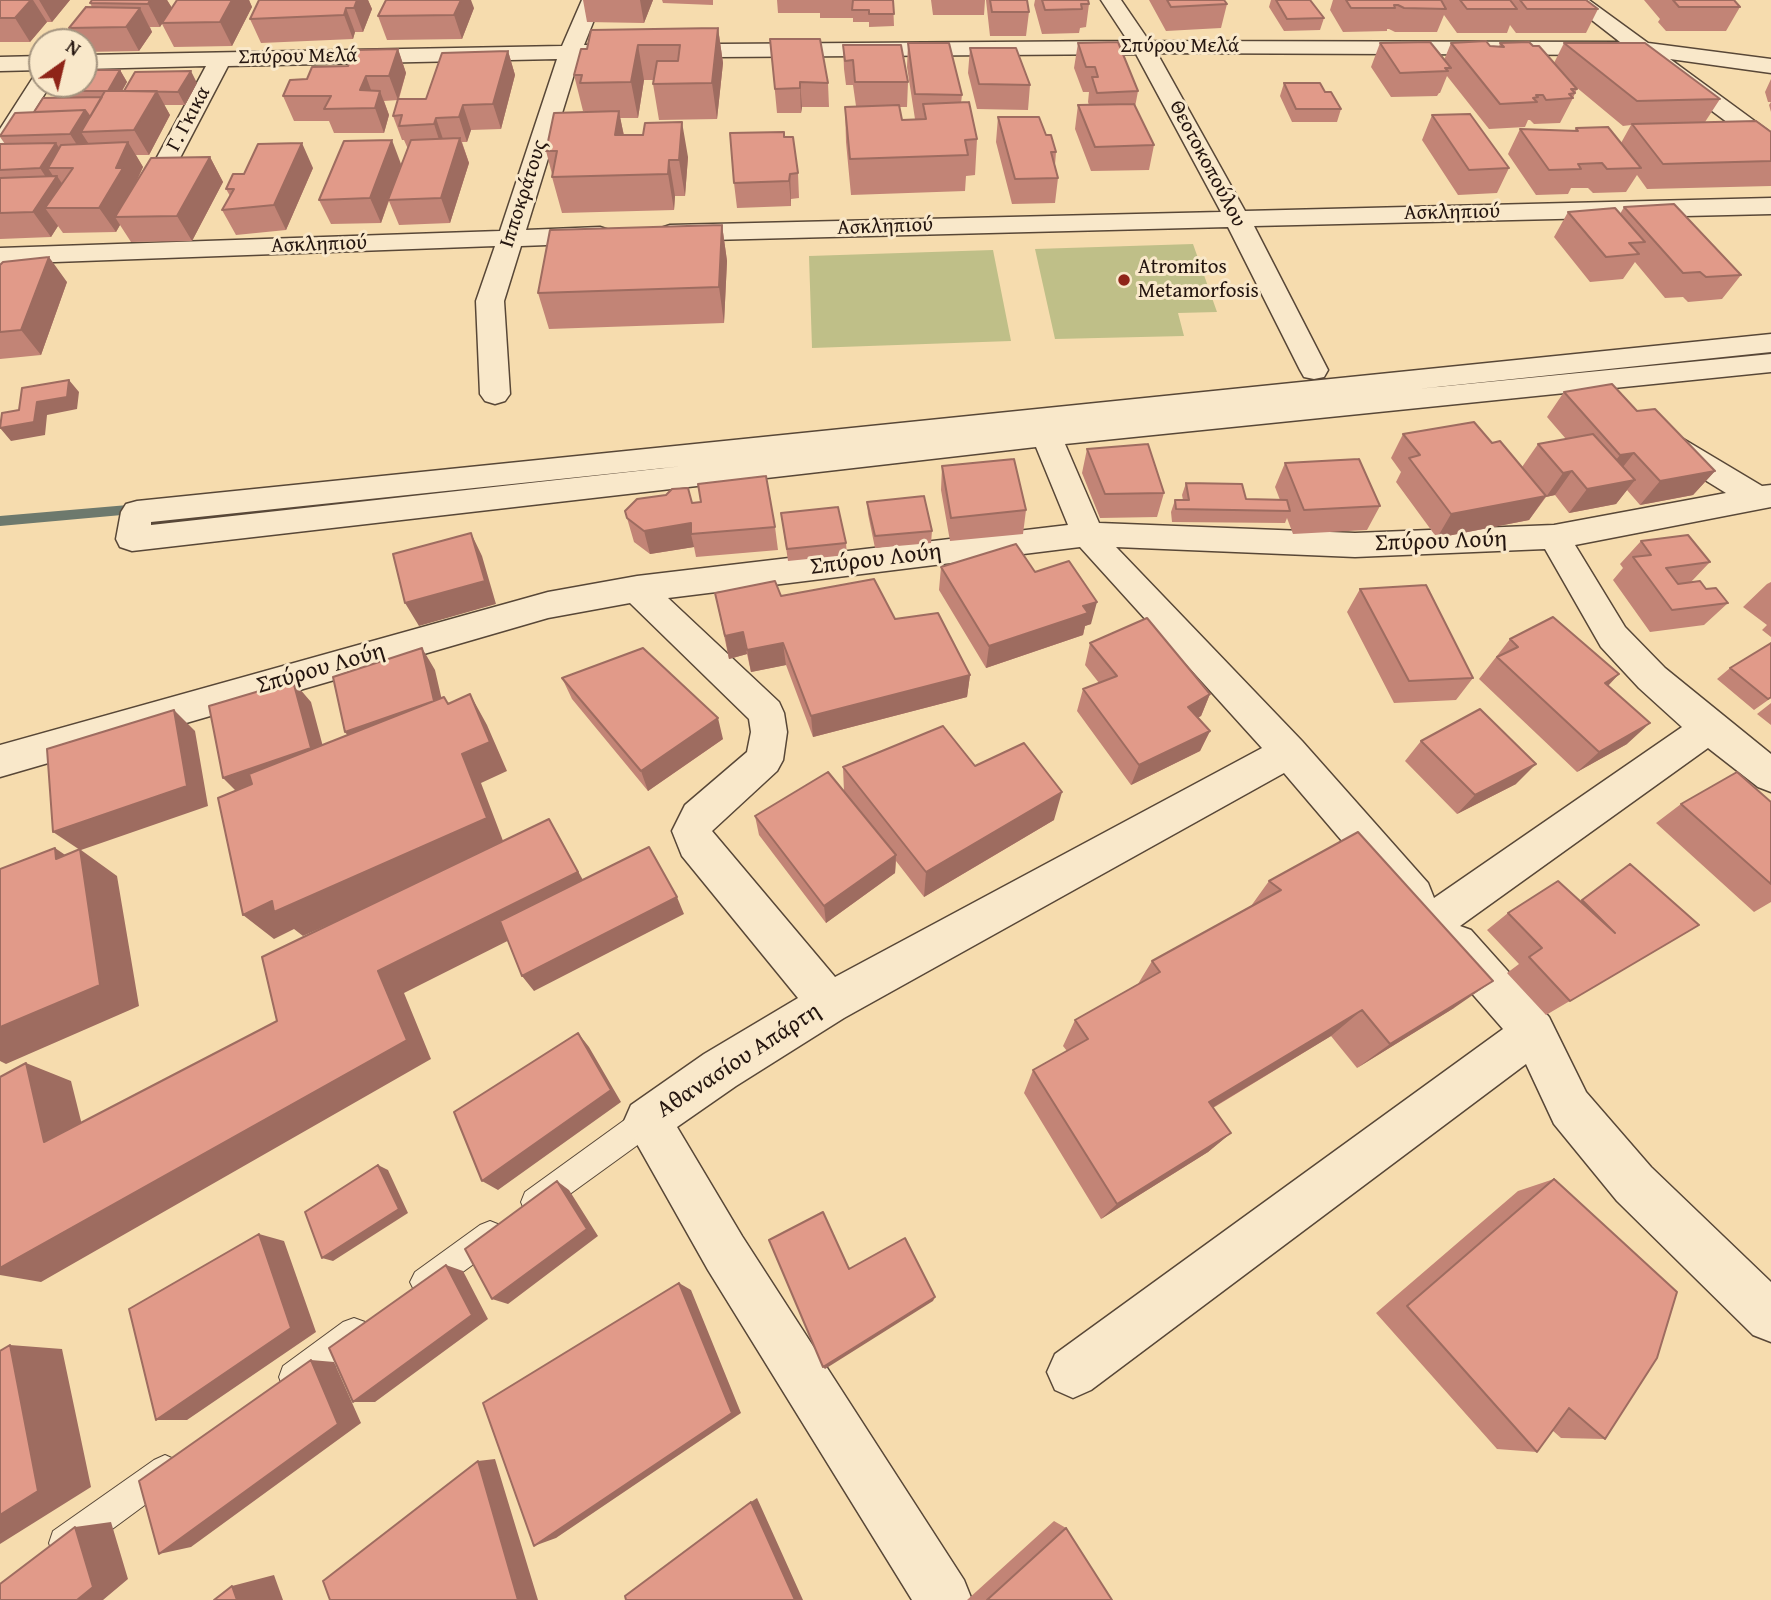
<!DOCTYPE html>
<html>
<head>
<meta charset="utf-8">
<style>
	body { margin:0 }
	#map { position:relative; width:1771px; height:1600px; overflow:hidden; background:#f6dcae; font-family:"Gentium Book Plus",serif }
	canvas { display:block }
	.north { position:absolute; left:28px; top:28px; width:70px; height:70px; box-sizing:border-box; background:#f9e8ca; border:2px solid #a4947f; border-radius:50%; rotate:34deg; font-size:19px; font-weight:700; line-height:28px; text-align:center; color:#24150f }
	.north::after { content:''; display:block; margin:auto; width:24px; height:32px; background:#8f2418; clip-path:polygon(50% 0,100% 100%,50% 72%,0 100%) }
</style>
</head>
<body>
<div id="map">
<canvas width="1771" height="1600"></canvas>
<div class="north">N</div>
</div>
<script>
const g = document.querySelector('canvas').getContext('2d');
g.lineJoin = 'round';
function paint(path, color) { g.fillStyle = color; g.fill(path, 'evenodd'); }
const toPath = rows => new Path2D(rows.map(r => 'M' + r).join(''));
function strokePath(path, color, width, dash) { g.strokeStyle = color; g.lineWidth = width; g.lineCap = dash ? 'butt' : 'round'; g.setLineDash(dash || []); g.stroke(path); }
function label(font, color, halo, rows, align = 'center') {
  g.font = font + ' "Gentium Book Plus",serif'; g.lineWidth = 6; g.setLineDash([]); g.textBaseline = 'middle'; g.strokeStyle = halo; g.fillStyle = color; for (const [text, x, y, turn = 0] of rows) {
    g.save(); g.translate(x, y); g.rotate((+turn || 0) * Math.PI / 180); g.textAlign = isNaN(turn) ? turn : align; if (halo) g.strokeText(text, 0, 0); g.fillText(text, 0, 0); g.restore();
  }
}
paint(toPath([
	[1193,244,1217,312,1178,313,1184,336,1055,339,1035,249],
	[993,250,1011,341,812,348,809,256]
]), '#bfbf88');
paint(toPath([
	[128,505,133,506,135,510,133,514,0,526,0,516,128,505]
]), '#6d796d');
const lane = toPath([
	[647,1107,657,1111,661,1121,657,1131,545,1212,535,1216,525,1212,521,1202,525,1192,637,1111,647,1107],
	[490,1221,500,1225,504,1235,500,1245,435,1292,425,1297,415,1292,410,1282,415,1272,480,1225,490,1221],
	[354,1318,365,1322,369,1333,365,1344,305,1388,294,1392,283,1388,279,1377,283,1366,343,1322,354,1318],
	[165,1455,176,1460,181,1471,176,1482,77,1555,65,1559,53,1555,49,1543,53,1531,154,1460,165,1455]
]);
const street = toPath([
	[582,0,602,0,584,45,1128,41,1101,0,1121,0,1149,41,1620,42,1566,0,1589,0,1648,43,1771,59,1771,73,1670,59,1771,133,1771,151,1763,149,1637,55,1157,53,1245,211,1771,198,1771,214,1254,226,1328,370,1324,377,1314,379,1304,377,1300,370,1228,227,670,241,661,238,657,233,661,228,670,225,1221,212,1136,54,579,58,526,230,600,227,609,230,613,235,609,240,600,243,521,246,504,301,510,394,505,401,495,404,485,401,480,394,476,301,495,246,0,264,0,248,500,231,557,59,228,66,157,202,154,207,145,209,136,207,133,202,206,66,84,69,84,55,562,46,582,0],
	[42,56,42,70,0,71,0,57,42,56],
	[42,74,42,84,51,84,8,152,0,154,0,129,34,76,42,74],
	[1771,334,1771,352,1417,389,1771,354,1771,372,1065,444,1099,523,1355,533,1554,525,1726,493,1658,451,1654,444,1658,437,1669,434,1680,437,1762,486,1771,485,1771,507,1575,545,1625,627,1665,668,1771,754,1771,792,1758,787,1708,748,1460,926,1471,930,1549,1017,1586,1092,1651,1167,1771,1282,1771,1342,1753,1335,1617,1201,1554,1124,1526,1064,1091,1390,1073,1398,1055,1390,1047,1372,1055,1354,1503,1029,1441,958,1435,944,1438,938,1420,933,1414,920,1418,913,1400,909,1284,773,844,1018,736,1086,677,1127,742,1236,964,1580,972,1600,912,1600,708,1270,624,1121,631,1105,704,1054,798,998,682,856,672,831,685,805,747,752,751,732,749,719,630,603,548,618,0,777,0,745,548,592,637,576,1068,525,1036,447,132,551,120,547,116,539,121,512,126,504,137,501,1771,334],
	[683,466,151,525,151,522,683,466],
	[1080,547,1262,748,835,977,712,831,777,771,783,760,787,732,784,713,779,702,668,598,1080,547],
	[1116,547,1355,557,1545,549,1601,647,1639,688,1682,727,1434,898,1428,883,1302,741,1116,547]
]);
strokePath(lane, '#584737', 2);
strokePath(street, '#584737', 3);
paint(lane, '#f9e8ca');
paint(street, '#f9e8ca');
paint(toPath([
	[0,0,70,0,52,22,47,22,30,42,0,42],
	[92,0,167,0,172,8,177,0,249,0,252,7,232,46,174,47,162,24,160,27,150,27,152,32,139,51,84,52,84,42,77,42,69,28,92,7,90,3],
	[259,0,368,0,372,9,363,32,355,32,353,39,261,43,250,19],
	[583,0,653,0,644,23,587,22],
	[662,0,713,0,713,5,663,3],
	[777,0,893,0,894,26,869,27,869,22,853,22,853,14,853,18,820,18,820,13,778,13],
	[931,0,985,0,984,15,933,15],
	[986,0,1027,0,1029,12,1026,36,990,36],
	[1035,0,1088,0,1089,4,1086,27,1080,28,1079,33,1042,34,1034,5],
	[1149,0,1224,0,1227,4,1221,28,1166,31],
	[1271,0,1310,0,1324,18,1320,30,1284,31,1269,7],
	[1333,0,1586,0,1598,9,1586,33,1516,33,1510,25,1507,33,1457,33,1444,15,1437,32,1395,32,1389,29,1387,29,1387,31,1343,32,1330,10],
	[1644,0,1734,0,1740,7,1726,31,1666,31,1658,22,1660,19],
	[474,8,462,39,387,40,378,16],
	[718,28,723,63,717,119,659,120,653,84,654,80,644,80,638,118,620,118,624,135,688,157,685,196,675,196,674,210,562,213,552,177,552,174,546,151,587,112,586,111,583,111,574,75,587,49],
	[770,39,828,83,829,107,802,107,801,113,777,113],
	[908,43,962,95,961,103,977,139,975,175,966,176,965,191,851,195,846,142,845,107,856,106,853,85,846,85,844,69,843,45,908,82,907,107,899,107,902,120,915,119,907,67],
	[1078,43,1138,91,1135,107,1154,145,1149,170,1091,171,1075,129,1078,105,1089,105,1088,102,1089,92,1083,92,1074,68],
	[1380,43,1444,60,1451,43,1499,47,1500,43,1533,46,1554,63,1564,43,1720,99,1705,122,1771,132,1771,186,1647,189,1637,175,1626,192,1593,193,1588,188,1571,188,1568,194,1536,195,1508,154,1520,129,1574,131,1576,128,1621,143,1631,125,1623,126,1576,87,1577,89,1573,98,1560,123,1534,124,1530,120,1528,120,1525,127,1489,129,1447,76,1440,93,1439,93,1437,96,1391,97,1371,67],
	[970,48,1030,85,1028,110,977,109,968,73],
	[398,49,406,73,399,99,426,99,508,51,515,75,501,129,471,130,467,142,462,142,469,163,450,223,399,225,389,201,381,223,331,224,319,200,401,164,408,149,404,140,402,140,393,116,398,100,384,101,389,115,384,133,334,133,329,121,294,121,283,96,307,79],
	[120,70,127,82,122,91,197,83,185,105,164,105,170,115,149,155,136,155,143,167,135,185,210,157,223,182,192,241,131,242,120,225,116,232,63,233,58,226,51,237,0,239,0,144,5,144,0,137,0,135,56,98,50,87],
	[1771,79,1771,112,1769,105,1771,102,1768,102,1765,92],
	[1284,83,1325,92,1341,109,1337,122,1292,122,1280,96],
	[1432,115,1509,168,1497,193,1458,195,1422,140],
	[998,117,1046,135,1056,152,1055,165,1058,178,1055,203,1012,204,996,142],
	[784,137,798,173,799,198,791,199,791,206,737,208,734,183],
	[313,168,286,230,236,235,222,210,230,196,226,189,244,174],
	[1624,207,1741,275,1722,299,1688,302,1683,297,1665,298,1635,262,1623,279,1590,282,1554,237,1568,212,1620,214],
	[722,225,727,261,724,323,549,329,538,293],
	[0,265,67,282,41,355,0,359],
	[1564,392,1637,411,1715,471,1693,495,1640,505,1627,490,1616,504,1569,513,1555,495,1546,497,1529,520,1437,538,1396,482,1401,472,1391,458,1403,434,1492,443,1522,467,1538,444,1566,439,1547,417],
	[1087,449,1164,493,1157,517,1100,518,1082,473],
	[1285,463,1380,506,1367,530,1293,534,1287,518,1285,523,1172,522,1171,512,1175,500,1183,500,1182,495,1186,483,1246,499,1280,500,1275,487],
	[942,466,1026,510,1023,534,950,541,941,490],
	[867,502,932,531,931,543,875,548,868,514],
	[692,503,775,527,778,550,696,557,694,547,650,554,634,542,627,518],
	[781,513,846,543,847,555,788,561],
	[1641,541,1710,562,1691,582,1706,589,1728,603,1704,625,1650,632,1613,580,1623,568,1620,564],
	[941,567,1035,572,1091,624,1085,626,1083,635,986,668,939,590],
	[1771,582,1771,637,1762,630,1767,625,1743,607,1767,584],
	[1360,589,1473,678,1456,700,1394,703,1347,612],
	[715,593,781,596,895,619,970,675,967,697,813,737,786,665,751,672,747,654,729,659],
	[1510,639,1619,674,1608,686,1627,744,1577,772,1479,679],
	[1090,643,1210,694,1201,716,1198,717,1210,731,1200,751,1131,785,1077,711,1083,689,1099,683,1085,665],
	[1730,668,1771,698,1754,710,1717,679],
	[562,678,723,739,648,791,572,699],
	[1771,703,1771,725,1757,714],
	[1421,741,1516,784,1457,814,1405,761],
	[975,766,1054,820,924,897,896,861,895,873,826,923,759,835,755,816,844,792,843,767],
	[1771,802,1771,902,1754,912,1656,823,1681,804],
	[1630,864,1699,925,1546,1015,1507,973,1519,964,1487,930,1508,913,1580,901],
	[1269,881,1454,1008,1357,1068,1331,1036,1213,1108,1231,1133,1208,1152,1101,1219,1024,1093,1033,1070,1067,1051,1063,1046,1075,1020,1138,984,1152,961,1251,906],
	[1554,1179,1605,1439,1561,1438,1552,1430,1537,1452,1497,1449,1376,1313,1518,1191],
	[1054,1521,1066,1528,1112,1600,967,1600]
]), '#c28476');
paint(toPath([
	[31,0,33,0,47,22,30,42,15,18],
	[39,0,70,0,52,22],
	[150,0,167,0,172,8,160,27,148,4],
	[232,0,249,0,252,7,232,46,220,22],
	[357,0,368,0,372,9,363,32,354,8],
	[458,0,471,0,474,8,462,39,454,15],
	[640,0,653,0,644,23],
	[140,8,152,32,139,51,126,27],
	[346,8,355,32,353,39,344,15],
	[718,28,723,63,717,119,712,83],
	[638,45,644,80,638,118,631,82],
	[398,49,406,73,398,100,389,76],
	[508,51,515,75,501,129,493,104],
	[120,70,127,82,115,103,108,91],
	[191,71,197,83,185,105,178,92],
	[366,76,375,101,360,90],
	[800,82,802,107,801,113,800,88],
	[157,91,170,115,149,155,134,130],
	[380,91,389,115,384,133,375,108],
	[463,105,471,130,467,142,459,117],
	[85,110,98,132,81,132,92,149,86,159,70,134],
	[619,111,626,147,615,135],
	[436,118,444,142,442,149,434,124],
	[682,122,688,157,685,196,679,160],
	[460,138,469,163,450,223,441,198],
	[392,140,401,164,381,223,370,198],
	[128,142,143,167,134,186,115,217,120,225,116,232,99,208],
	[56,143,72,167,48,168,55,179,57,176,74,201,45,208,58,226,51,237,33,212,51,185,40,168],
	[302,143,313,168,286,230,274,205],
	[210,157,223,182,192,241,177,216],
	[669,160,675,196,674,210,668,174],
	[790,174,791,199,791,206,789,181],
	[722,225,727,261,724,323,719,287],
	[49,257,67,282,41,355,21,330],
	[69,380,79,392,77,409,47,415,45,435,11,441,0,428],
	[1634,453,1615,477,1601,479,1620,455],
	[1572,471,1555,495,1546,497,1563,473],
	[1715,471,1693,495,1640,505,1660,481],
	[1635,480,1616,504,1569,513,1587,489],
	[1546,496,1529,520,1437,538,1451,514],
	[691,523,691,534,694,547,650,554,644,531],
	[471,533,482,556,496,604,419,626,405,603],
	[1097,602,1091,624,1085,626,1083,635,986,668,989,646,1083,606],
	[743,632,747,654,729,659,725,636],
	[783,643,786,665,751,672,747,650],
	[422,648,435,670,447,722,361,753,345,732],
	[1619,674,1598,696,1605,683],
	[970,675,967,697,813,737,811,716],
	[293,681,311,702,329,769,243,798,223,778],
	[470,694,487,725,507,771,481,783,505,846,303,936,294,929,274,939,243,915,462,754],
	[1210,694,1201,716,1179,728,1188,707],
	[174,710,195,731,208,806,81,850,117,876,139,1006,6,1064,0,1061,0,1027,56,859,55,848,83,867,80,850,53,832],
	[718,718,723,739,648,791,641,771],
	[1650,723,1627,744,1577,772,1599,752],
	[1210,731,1200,751,1131,785,1139,765],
	[1536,764,1516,784,1457,814,1475,795],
	[1062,792,1054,820,924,897,926,872],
	[549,819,593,898,404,993,431,1059,41,1282,0,1275,0,1268,378,971],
	[896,855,895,873,826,923,824,906],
	[677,897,684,914,534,991,522,976],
	[1493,981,1454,1008,1357,1068,1390,1044],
	[1362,1010,1331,1036,1187,1123,1209,1102],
	[578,1033,589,1047,621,1102,498,1190,482,1181],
	[26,1063,71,1081,90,1157,44,1142],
	[1231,1133,1208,1152,1101,1219,1117,1204],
	[378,1165,388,1170,408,1213,333,1261,322,1258],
	[557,1181,569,1190,598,1236,508,1304,492,1299],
	[259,1234,284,1241,316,1332,187,1420,156,1420],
	[446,1265,463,1271,488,1319,375,1402,353,1402],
	[679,1283,691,1290,741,1413,556,1538,534,1546],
	[935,1297,933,1301,825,1369,823,1367],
	[10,1345,62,1349,91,1487,0,1544,0,1515],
	[311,1360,334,1362,361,1423,191,1547,159,1554],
	[495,1459,538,1600,518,1600,478,1461],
	[757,1498,803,1600,795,1600,751,1502],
	[111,1522,128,1579,103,1600,77,1600,75,1527],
	[274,1575,283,1600,237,1600,232,1586]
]), '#9e6c60');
const building = toPath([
	[0,0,31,0,15,18,0,18,0,0],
	[92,0,150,0,148,4,90,3,92,0],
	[177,0,232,0,220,22,162,23,177,0],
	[259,0,357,0,354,8,346,8,344,15,250,19,259,0],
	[386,0,461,0,454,15,378,16,386,0],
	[853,0,893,0,894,14,869,14,869,10,852,10,853,0],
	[990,0,1027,0,1029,12,992,12,990,0],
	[1042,0,1088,0,1089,4,1081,4,1082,9,1045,10,1042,0],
	[1167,0,1224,0,1227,4,1171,7,1167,0],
	[1276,0,1310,0,1324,18,1287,19,1276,0],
	[1346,0,1441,0,1446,9,1404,8,1398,5,1394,5,1395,8,1351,8,1346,0],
	[1460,0,1510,0,1517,9,1467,9,1460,0],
	[1520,0,1586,0,1598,9,1527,9,1520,0],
	[1673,0,1734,0,1740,7,1679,7,1673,0],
	[86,7,140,8,126,27,69,28,86,7],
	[718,28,712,83,653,84,657,61,678,61,680,45,638,45,631,82,580,83,582,75,574,75,581,49,587,49,591,30,718,28],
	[770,39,820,39,828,83,800,82,800,88,775,89,770,39],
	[1486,41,1490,46,1504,47,1500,43,1529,42,1533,46,1539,46,1577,89,1571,89,1575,93,1569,94,1573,98,1546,100,1543,95,1536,95,1538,97,1533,98,1537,102,1500,104,1451,43,1486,41],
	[1118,42,1138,91,1097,93,1092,77,1098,77,1095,67,1086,67,1078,43,1118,42],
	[1430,42,1451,68,1445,68,1448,71,1400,73,1380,43,1430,42],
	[908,43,949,43,962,95,915,94,908,43],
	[1564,43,1645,43,1720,99,1637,101,1564,43],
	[843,45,901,45,908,82,855,82,853,60,845,61,843,45],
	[970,48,1016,48,1030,85,979,84,970,48],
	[398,49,389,76,366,76,360,90,380,91,375,108,324,109,331,96,283,96,290,80,307,79,312,67,348,66,355,50,398,49],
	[508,51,493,104,463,105,459,117,436,118,434,124,399,126,402,115,393,116,398,99,426,99,442,53,508,51],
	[84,70,120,70,108,91,57,91,61,87,50,87,52,84,84,84,84,70],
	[191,71,178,92,124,91,135,72,191,71],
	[1284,83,1320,83,1325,92,1331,92,1341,109,1296,109,1284,83],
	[105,91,157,91,134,130,81,132,105,91],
	[102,97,90,117,85,110,34,112,43,98,102,97],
	[969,102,977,139,965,140,968,155,850,159,845,107,899,105,902,120,926,119,923,104,969,102],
	[1134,104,1154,145,1095,147,1078,105,1134,104],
	[85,110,70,134,0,136,15,113,85,110],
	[619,111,615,135,643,135,645,123,682,122,679,160,669,160,668,174,552,177,557,151,546,151,554,113,619,111],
	[1470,114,1509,168,1469,170,1432,115,1470,114],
	[998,117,1039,117,1046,135,1051,135,1056,152,1051,152,1058,178,1015,179,998,117],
	[1756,121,1771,132,1771,161,1663,164,1632,124,1756,121],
	[1608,127,1641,168,1607,169,1602,163,1578,164,1581,169,1549,170,1520,129,1578,131,1576,128,1608,127],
	[784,132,784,137,793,137,798,173,790,174,789,181,734,183,730,133,784,132],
	[460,138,441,198,388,200,411,140,460,138],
	[392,140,370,198,319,200,344,141,392,140],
	[128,142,116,168,123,168,99,208,45,208,73,168,48,168,61,145,128,142],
	[56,143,40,168,0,170,0,144,56,143],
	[302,143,274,205,222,210,234,189,226,189,233,174,244,174,258,144,302,143],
	[210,157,177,216,115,217,151,158,210,157],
	[57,176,33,212,0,213,0,178,57,176],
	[1674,204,1741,275,1706,277,1700,272,1683,273,1624,207,1674,204],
	[1615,208,1645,242,1629,243,1639,254,1606,257,1568,212,1615,208],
	[722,225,719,287,538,293,550,230,722,225],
	[49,257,21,330,0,332,0,265,3,262,49,257],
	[69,380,67,397,37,402,34,422,0,428,2,413,19,410,22,388,69,380],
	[1612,384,1637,411,1655,409,1715,471,1660,481,1634,453,1620,455,1564,392,1612,384],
	[1474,422,1492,443,1500,441,1546,496,1451,514,1409,458,1420,455,1403,434,1474,422],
	[1593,434,1635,480,1587,489,1572,471,1563,473,1538,444,1593,434],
	[1148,444,1164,493,1105,494,1087,449,1148,444],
	[1014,459,1026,510,951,518,942,466,1014,459],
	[1359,459,1380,506,1304,510,1285,463,1359,459],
	[766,476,775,527,691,534,691,523,644,531,627,518,625,511,637,499,666,495,672,489,688,488,692,503,701,502,698,484,766,476],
	[1186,483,1242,484,1246,499,1287,500,1290,511,1176,509,1175,500,1189,500,1186,483],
	[924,496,932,531,875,536,867,502,924,496],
	[838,507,846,543,787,549,781,513,838,507],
	[471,533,485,581,405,603,393,554,471,533],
	[1688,535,1710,562,1666,568,1678,584,1700,581,1706,589,1716,588,1728,603,1672,610,1633,557,1651,555,1641,541,1688,535],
	[1016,544,1035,572,1069,561,1097,602,1083,606,1088,613,989,646,941,567,1016,544],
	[874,579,895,619,938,613,970,675,811,716,783,643,747,650,743,632,725,636,715,593,775,581,781,596,874,579],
	[1426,585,1473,678,1409,681,1360,589,1426,585],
	[1553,617,1619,674,1605,683,1650,723,1599,752,1497,657,1518,647,1510,639,1553,617],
	[1147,618,1210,694,1188,707,1210,731,1139,765,1083,689,1117,676,1090,643,1147,618],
	[1771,643,1771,697,1768,699,1730,668,1771,643],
	[422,648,434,701,345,732,333,677,422,648],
	[643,648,718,718,641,771,562,678,643,648],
	[293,681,311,748,223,778,209,706,293,681],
	[470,694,490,742,462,754,487,818,274,912,272,901,243,915,218,798,252,784,249,774,444,697,448,704,470,694],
	[1480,709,1536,764,1475,795,1421,741,1480,709],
	[174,710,187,786,53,832,47,749,174,710],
	[943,726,975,766,1024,743,1062,792,926,872,843,767,943,726],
	[828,772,896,855,824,906,755,816,828,772],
	[1737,772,1771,802,1771,884,1681,804,1737,772],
	[549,819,578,872,378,971,407,1040,0,1268,0,1077,26,1063,44,1142,277,1021,262,957,549,819],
	[1358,832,1493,981,1390,1044,1362,1010,1209,1102,1231,1133,1117,1204,1033,1070,1088,1039,1075,1020,1160,972,1152,961,1281,890,1269,881,1358,832],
	[649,847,677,897,522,976,500,921,649,847],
	[55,848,56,859,80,849,100,985,0,1027,0,869,55,848],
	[1630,864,1699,925,1570,1001,1529,957,1542,948,1508,913,1558,881,1615,933,1582,900,1630,864],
	[578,1033,611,1090,482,1181,454,1112,578,1033],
	[378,1165,399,1209,322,1258,305,1212,378,1165],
	[1554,1179,1677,1292,1657,1358,1605,1439,1569,1408,1537,1452,1407,1306,1554,1179],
	[557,1181,587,1229,492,1299,465,1249,557,1181],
	[823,1212,849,1269,905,1238,935,1297,823,1367,769,1240,823,1212],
	[259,1234,291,1328,156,1420,129,1309,259,1234],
	[446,1265,472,1315,353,1402,329,1348,446,1265],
	[679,1283,732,1413,534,1546,483,1403,679,1283],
	[10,1345,38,1491,0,1515,0,1351,10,1345],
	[311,1360,338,1424,159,1554,139,1481,311,1360],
	[478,1461,518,1600,330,1600,323,1581,478,1461],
	[751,1502,795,1600,626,1600,625,1596,751,1502],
	[75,1527,93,1587,77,1600,0,1600,0,1584,75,1527],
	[1066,1528,1112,1600,987,1600,1066,1528],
	[232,1586,237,1600,214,1600,232,1586]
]);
paint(building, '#e19a89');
strokePath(building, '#9e6c60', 2);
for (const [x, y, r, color] of [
	[1124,280,7,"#8f2418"]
]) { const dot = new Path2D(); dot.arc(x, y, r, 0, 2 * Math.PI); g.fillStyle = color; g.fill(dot); strokePath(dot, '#f9e8ca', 2.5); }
label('21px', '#24150f', '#f9e8ca', [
	["Σπύρου Μελά",1180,47],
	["Σπύρου Μελά",298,57,-1],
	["Γ. Γκικα",189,119,-62],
	["Θεοτοκοπούλου",1207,164,62],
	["Ιπποκράτους",524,194,-72],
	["Ασκληπιού",1452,213,-1],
	["Ασκληπιού",885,227,-2],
	["Ασκληπιού",319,245,-2]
]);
label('21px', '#24150f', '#f9e8ca', [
	["Atromitos",1138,268],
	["Metamorfosis",1138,292]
], 'left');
label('24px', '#24150f', '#f9e8ca', [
	["Σπύρου Λούη",1441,542,-2],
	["Σπύρου Λούη",876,560,-7],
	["Σπύρου Λούη",321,669,-16],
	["Αθανασίου Απάρτη",739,1061,-33]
]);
</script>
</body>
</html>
